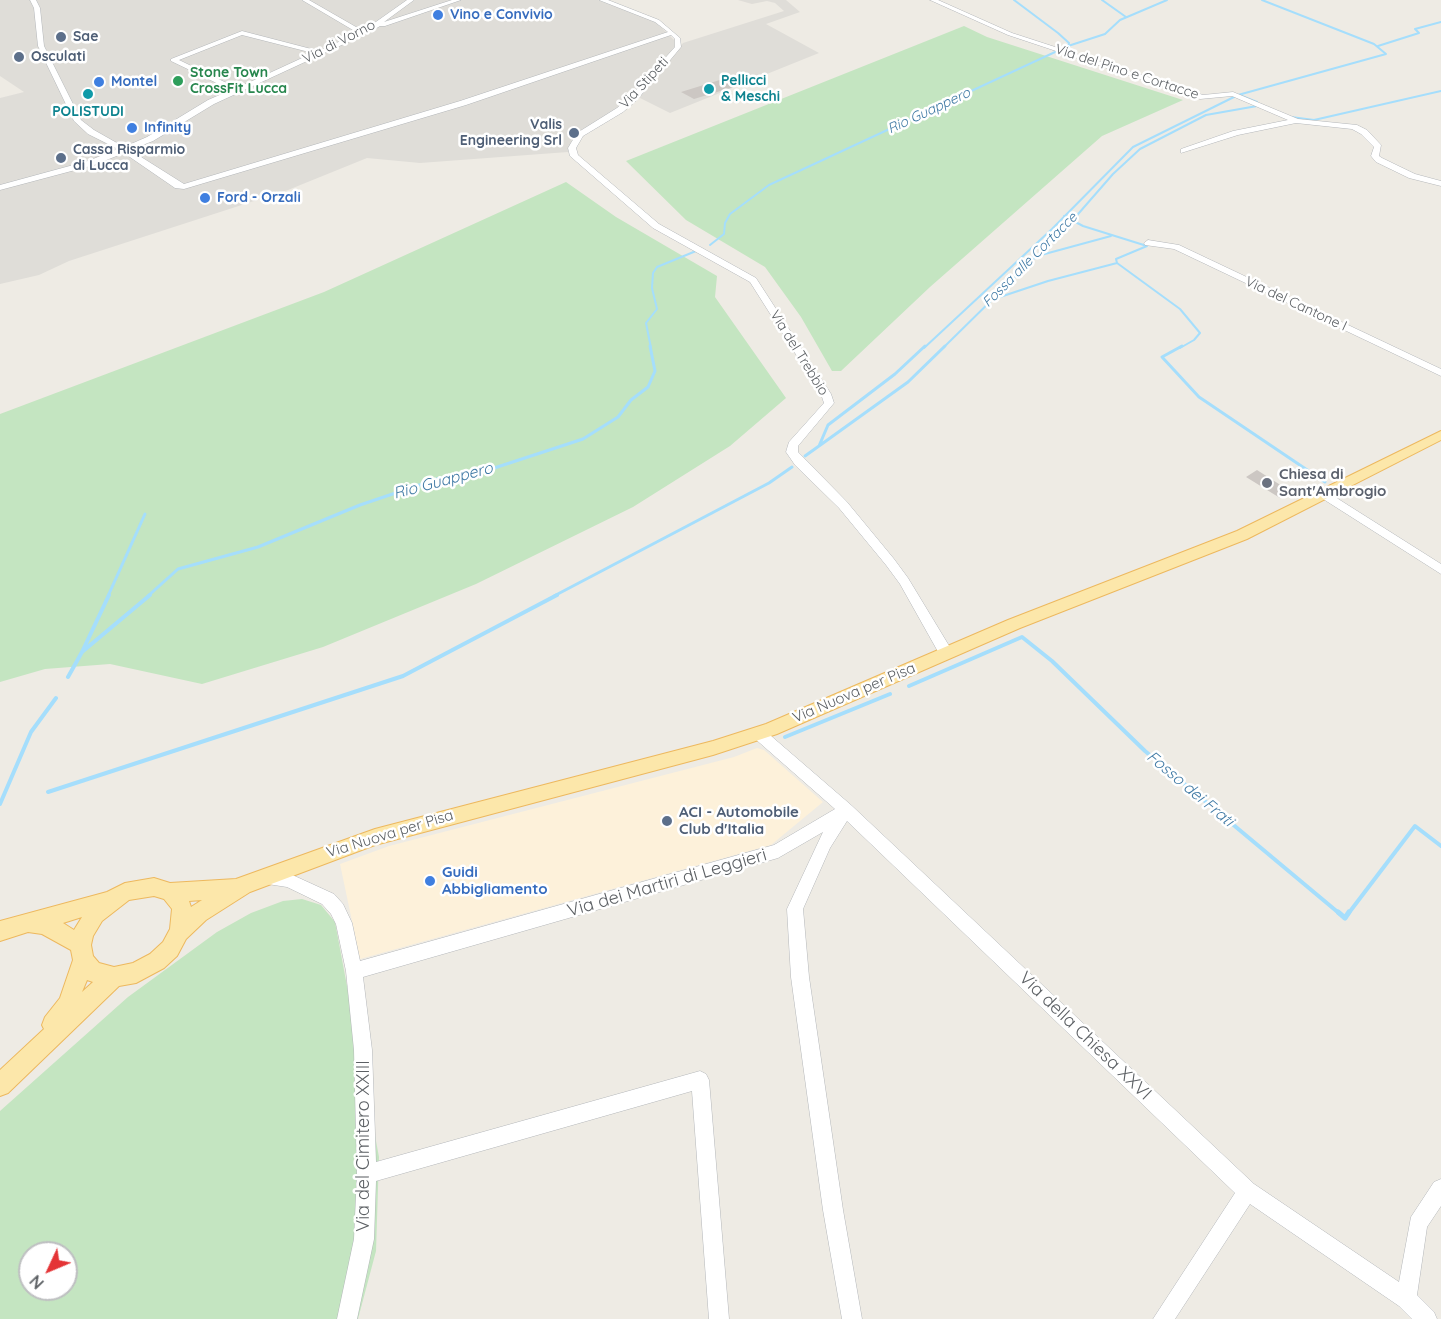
<!DOCTYPE html>
<html>
<head>
<meta charset="utf-8">
<style>
	body { margin:0 }
	#map { position:relative; width:1441px; height:1319px; overflow:hidden; background:#eeebe4; font-family:Quicksand,sans-serif }
	canvas { display:block }
	.north { position:absolute; left:18px; top:1241px; width:60px; height:60px; box-sizing:border-box; background:#fff; border:2px solid #bebfc1; border-radius:50%; rotate:226deg; font-size:16px; font-weight:700; line-height:24px; text-align:center; color:#5c6064 }
	.north::after { content:''; display:block; margin:auto; width:21px; height:27px; background:#e43436; clip-path:polygon(50% 0,100% 100%,50% 72%,0 100%) }
</style>
</head>
<body>
<div id="map">
<canvas width="1441" height="1319"></canvas>
<div class="north">N</div>
</div>
<script>
const g = document.querySelector('canvas').getContext('2d');
g.lineJoin = 'round';
function paint(path, color) { g.fillStyle = color; g.fill(path, 'evenodd'); }
const toPath = rows => new Path2D(rows.map(r => 'M' + r).join(''));
function strokePath(path, color, width, dash) { g.strokeStyle = color; g.lineWidth = width; g.lineCap = dash ? 'butt' : 'round'; g.setLineDash(dash || []); g.stroke(path); }
function label(font, color, halo, rows, align = 'center') {
  g.font = font + ' Quicksand,sans-serif'; g.lineWidth = 5; g.setLineDash([]); g.textBaseline = 'middle'; g.strokeStyle = halo; g.fillStyle = color; for (const [text, x, y, turn = 0] of rows) {
    g.save(); g.translate(x, y); g.rotate((+turn || 0) * Math.PI / 180); g.textAlign = isNaN(turn) ? turn : align; if (halo) g.strokeText(text, 0, 0); g.fillText(text, 0, 0); g.restore();
  }
}
paint(toPath([
	[757,748,764,750,823,802,771,845,360,959,340,864,389,846,734,757]
]), '#fdf1da');
paint(toPath([
	[0,0,598,0,656,22,674,40,674,48,666,58,623,104,572,140,568,152,420,163,367,158,288,190,69,261,39,275,0,284,0,98,24,92,0,76],
	[738,0,786,0,800,12,766,24,819,53,670,113,638,97,683,43,784,11,775,3,767,1,752,4]
]), '#dfddd8');
paint(toPath([
	[964,26,987,37,1183,100,1102,136,930,287,841,371,832,371,801,317,765,267,686,220,626,161],
	[566,182,616,217,717,276,715,297,786,398,730,446,633,507,476,584,323,647,202,684,110,664,45,669,0,682,0,414,324,292],
	[302,899,321,905,335,922,379,1157,376,1251,358,1319,0,1319,0,1111,128,997,217,932,251,913,283,901],
	[30,1253,66,1253,66,1289,30,1289]
]), '#c4e5c1');
strokePath(toPath([
	[1014,0,1058,33,1069,43,1068,46],
	[1102,0,1126,17],
	[1378,46,1419,33,1415,29,1441,22],
	[1242,96,1257,102],
	[1291,117,1314,120,1441,91],
	[1064,216,1083,226,1147,246,1116,259,1117,263],
	[710,245,724,234,725,223,730,214,769,185,1068,46,1105,34,1120,20,1167,0],
	[1019,261,1111,236],
	[1117,263,1180,309,1200,333,1194,340,1180,348],
	[997,298,1048,281,1117,263],
	[651,348,646,323,657,309,652,288,653,273,657,267,696,251],
	[924,348,1052,229,1133,147,1238,95,1386,54,1374,44,1262,0],
	[943,348,1072,221,1113,174,1140,149,1206,115,1257,106]
]), '#a5defc', 2);
strokePath(toPath([
	[1182,346,1162,357,1199,397,1325,482],
	[819,446,908,382,945,346],
	[805,456,819,446,828,425,895,374,925,346],
	[108,596,145,514],
	[148,596,178,569,258,547,360,505,440,478,479,473,583,439,618,417,631,400,648,387,655,371,650,346],
	[554,596,769,483,792,467]
]), '#a5defc', 3);
strokePath(toPath([
	[82,652,109,595],
	[68,677,82,652,150,595],
	[909,686,1022,637,1052,661,1145,751,1340,914],
	[785,737,890,694],
	[48,792,403,676,557,595],
	[0,804,31,732,56,698],
	[1348,914,1415,826,1441,846]
]), '#a5defc', 4);
strokePath(toPath([
	[1338,912,1345,918,1349,912]
]), '#a5defc', 5);
paint(toPath([
	[723,79,737,86,694,99,681,92],
	[1257,470,1282,486,1291,492,1280,498,1246,477]
]), '#ccc7c3');
const minor = toPath([
	[30,0,36,0,40,8,44,46,81,120,94,130,124,147,147,137,208,100,231,90,171,61,171,59,242,31,319,51,358,33,302,0,309,0,363,31,407,0,414,0,384,22,452,0,461,0,385,26,380,26,372,31,214,104,153,141,130,150,184,184,460,101,668,32,655,22,599,0,608,0,659,20,680,38,681,47,637,100,623,112,583,136,576,148,578,155,659,224,756,278,831,394,834,403,798,446,798,452,847,502,894,559,908,578,951,649,953,653,951,657,941,657,900,584,886,565,839,508,795,465,786,452,789,442,824,403,821,394,750,282,653,228,570,156,568,148,577,133,617,108,631,96,675,47,675,39,671,35,466,105,184,189,175,188,124,153,94,165,0,190,0,185,88,161,118,149,88,134,74,121,38,46,34,8,30,0],
	[242,35,313,53,237,88,179,60,242,35],
	[930,0,938,0,1012,33,1203,95,1233,92,1298,119,1357,125,1367,130,1381,145,1379,156,1382,158,1415,174,1441,181,1441,186,1409,178,1376,162,1371,156,1374,147,1361,134,1352,129,1296,123,1238,135,1181,153,1181,149,1233,131,1288,120,1232,96,1200,99,1008,35,930,0],
	[1148,240,1179,245,1441,369,1441,376,1174,249,1145,245,1144,243,1148,240],
	[1324,490,1441,564,1441,574,1320,497,1318,494,1324,490],
	[758,727,763,729,851,805,1254,1184,1399,1282,1411,1217,1434,1182,1441,1179,1441,1206,1427,1227,1417,1295,1434,1312,1437,1319,1412,1319,1399,1306,1250,1204,1175,1319,1153,1319,1235,1193,847,821,830,848,803,909,809,977,843,1210,862,1319,842,1319,823,1210,791,977,787,909,823,832,778,858,363,977,372,1050,376,1162,700,1071,706,1074,709,1080,729,1319,709,1319,692,1091,376,1181,374,1239,357,1319,337,1319,354,1239,357,1174,354,1050,346,971,336,924,331,914,322,904,287,887,261,883,259,878,261,873,267,871,288,873,334,894,343,904,352,923,360,961,774,845,835,809,753,737,751,733,753,729,758,727]
]);
const major = toPath([
	[1441,431,1441,440,1247,539,1020,628,777,734,713,755,375,845,250,892,206,920,186,939,177,956,164,968,136,983,119,986,8,1093,0,1096,0,1070,44,1029,42,1025,45,1017,60,998,73,960,71,950,42,934,28,932,0,941,0,921,107,892,125,883,154,878,170,883,236,879,375,829,713,741,766,724,1008,620,1237,531,1441,431],
	[154,896,164,899,172,909,170,929,163,942,150,954,133,963,114,967,99,963,93,956,91,945,93,936,102,921,129,900,154,896],
	[202,900,191,907,189,901,202,900],
	[82,917,74,930,63,923,82,917],
	[87,980,93,982,82,992,87,980]
]);
strokePath(minor, '#b4b7ba', 1);
strokePath(major, '#edb85e', 2);
paint(minor, '#fff');
paint(major, '#fce7aa');
for (const [x, y, r, color] of [
	[438,15,6,"#3f7fe0"],
	[61,37,6,"#5c6f8a"],
	[19,57,6,"#5c6f8a"],
	[178,81,6,"#2e9e5b"],
	[99,82,6,"#3f7fe0"],
	[709,89,6,"#0f9aa8"],
	[88,94,6,"#0f9aa8"],
	[132,128,6,"#3f7fe0"],
	[574,133,6,"#5c6f8a"],
	[61,158,6,"#5c6f8a"],
	[205,198,6,"#3f7fe0"],
	[1267,483,6,"#6b7280"],
	[667,821,6,"#5c6f8a"],
	[430,881,6,"#3f7fe0"]
]) { const dot = new Path2D(); dot.arc(x, y, r, 0, 2 * Math.PI); g.fillStyle = color; g.fill(dot); strokePath(dot, '#fff', 2); }
label('bold 14px', '#366cbe', '#fff', [
	["Vino e Convivio",450,15],
	["Montel",111,82],
	["Infinity",144,128],
	["Ford - Orzali",217,198]
], 'left');
label('bold 14px', '#4e5e75', '#fff', [
	["Sae",73,37],
	["Osculati",31,57],
	["Valis",562,125,"right"],
	["Engineering Srl",562,141,"right"],
	["Cassa Risparmio",73,150],
	["di Lucca",73,166]
], 'left');
label('14px', '#5c6064', '#fff', [
	["Via di Vorno",339,42,-27],
	["Via del Pino e Cortacce",1127,72,18],
	["Via Stipeti",644,83,-47],
	["Via del Cantone I",1296,304,25],
	["Via del Trebbio",799,353,58]
]);
label('bold 14px', '#27864d', '#fff', [
	["Stone Town",190,73],
	["CrossFit Lucca",190,89]
], 'left');
label('bold 14px', '#0d838f', '#fff', [
	["Pellicci",721,81],
	["& Meschi",721,97],
	["POLISTUDI",88,112,"center"]
], 'left');
label('italic 14px', '#407aa5', '#fff', [
	["Rio Guappero",929,111,-25],
	["Fossa alle Cortacce",1030,260,-45]
]);
label('bold 15px', '#5b616d', '#fff', [
	["Chiesa di",1279,474],
	["Sant'Ambrogio",1279,491]
], 'left');
label('15px', '#5c6064', '#fff', [
	["Via Nuova per Pisa",854,693,-23],
	["Via Nuova per Pisa",390,834,-17]
]);
label('bold 15px', '#4e5e75', '#fff', [
	["ACI - Automobile",679,812],
	["Club d'Italia",679,829]
], 'left');
label('bold 15px', '#366cbe', '#fff', [
	["Guidi",442,872],
	["Abbigliamento",442,889]
], 'left');
label('italic 16px', '#407aa5', '#fff', [
	["Rio Guappero",443,481,-15],
	["Fosso dei Frati",1190,789,40]
]);
label('18px', '#5c6064', '#fff', [
	["Via dei Martiri di Leggieri",667,883,-16],
	["Via della Chiesa XXVI",1085,1036,44],
	["Via del Cimitero XXIII",364,1146,-90]
]);
</script>
</body>
</html>
